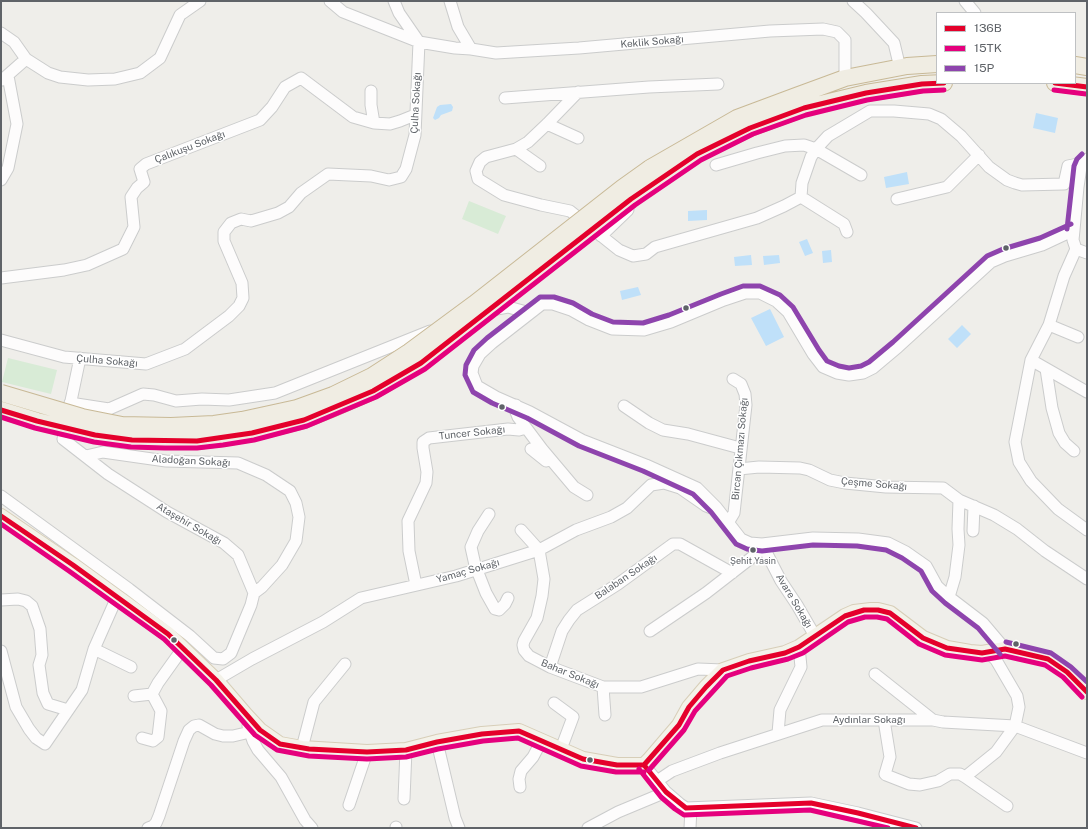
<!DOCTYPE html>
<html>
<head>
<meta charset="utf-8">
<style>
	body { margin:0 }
	#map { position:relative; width:1088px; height:829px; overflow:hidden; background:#efeeea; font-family:"Public Sans",sans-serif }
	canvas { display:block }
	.frame { position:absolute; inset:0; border:2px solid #5f6368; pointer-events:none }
	.legend { position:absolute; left:936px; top:12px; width:140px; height:72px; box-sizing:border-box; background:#fff; border:1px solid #bfc1c3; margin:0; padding:5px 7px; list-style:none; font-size:12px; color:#5f6368 }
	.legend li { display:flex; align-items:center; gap:8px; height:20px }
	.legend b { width:20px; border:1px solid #bfc1c3 }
</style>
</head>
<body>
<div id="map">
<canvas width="1088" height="829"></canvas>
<div class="frame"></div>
<ul class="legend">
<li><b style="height:5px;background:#e4002b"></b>136B</li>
<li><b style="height:5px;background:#e5007d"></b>15TK</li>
<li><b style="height:5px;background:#8e44ad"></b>15P</li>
</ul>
</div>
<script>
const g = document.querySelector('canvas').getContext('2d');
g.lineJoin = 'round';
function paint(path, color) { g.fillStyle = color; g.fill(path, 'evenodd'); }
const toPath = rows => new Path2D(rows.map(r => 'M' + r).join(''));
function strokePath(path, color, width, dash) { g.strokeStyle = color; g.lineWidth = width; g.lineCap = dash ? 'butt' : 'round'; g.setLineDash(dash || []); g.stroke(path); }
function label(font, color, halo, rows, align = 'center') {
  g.font = font + ' "Public Sans",sans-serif'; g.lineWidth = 3; g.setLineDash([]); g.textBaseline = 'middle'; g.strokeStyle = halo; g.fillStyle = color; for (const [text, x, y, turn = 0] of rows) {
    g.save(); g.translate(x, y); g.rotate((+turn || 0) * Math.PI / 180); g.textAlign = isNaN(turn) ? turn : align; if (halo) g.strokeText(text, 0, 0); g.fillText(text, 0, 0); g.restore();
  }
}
paint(toPath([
	[469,201,506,216,498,234,462,219],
	[8,358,57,370,51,394,2,382]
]), '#d8ebd6');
paint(toPath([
	[451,104,453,107,452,111,441,115,439,118,435,120,433,118,437,107,440,105],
	[1036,113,1058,118,1055,133,1033,128],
	[907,172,909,184,886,188,884,177],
	[707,210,707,220,688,221,688,211],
	[807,239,813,253,805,256,799,242],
	[831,250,832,262,823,263,822,251],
	[751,255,752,265,735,266,734,257],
	[779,255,780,263,764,265,763,256],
	[638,287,641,295,622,300,620,291],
	[770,309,784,337,766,346,751,318],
	[962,325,971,334,957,348,948,339]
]), '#bfe0f9');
const minor = toPath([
	[330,1,343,12,419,42,455,48,471,49,496,53,579,48,770,31,823,29,837,32,845,40,845,78],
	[394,1,399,13,419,42],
	[450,1,458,27,471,49],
	[853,1,866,13,894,43,900,68],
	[965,1,975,13],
	[1,33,14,42,26,59,48,73,60,77,88,80,115,79,140,73,160,58,180,15,200,1],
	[2,80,26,59],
	[371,91,371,105,374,123],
	[578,92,547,124,528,142,516,149,486,157,480,162,476,171,478,179,504,195,541,205,570,211,619,250,633,256,646,254,655,247,757,218,784,206,801,197],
	[505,98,649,87,718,84],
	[547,124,578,138],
	[516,149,540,166],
	[716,165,757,153,785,146,804,145,816,149,861,175],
	[1,180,8,168,17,124,8,76],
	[801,197,802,183,811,157,816,149,828,136,870,111,894,111,929,114,941,119,961,136,989,167,1007,180,1015,183,1022,185,1064,184,1068,166,1083,163],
	[801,197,844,224,847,232],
	[897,199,947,187,979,155],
	[601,236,628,210],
	[1076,249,1064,276,1049,325,1031,360,1015,442,1019,462,1031,481,1058,509,1087,530],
	[1076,249,1073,240,1074,230,1078,187,1081,167,1083,163,1087,159],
	[1076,249,1087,253],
	[1,278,64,270,87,265,123,249,134,227,131,197,137,188,144,182,140,169,146,164,260,120,272,107,285,87,301,78,353,117,374,123,390,124,400,121,415,115],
	[491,310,508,307,530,313],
	[1049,325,1078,337],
	[1,340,64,357,146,364,185,349,229,316,239,306,243,298,242,283,224,241,224,232,231,223,241,219,251,221,278,213,289,207,301,193,328,174,371,176,389,180,401,177,406,169,415,135,419,42],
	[1031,360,1087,392],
	[1046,369,1052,408,1059,433,1065,443,1074,451],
	[70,403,109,409,143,394,154,395,176,401,202,399,229,400,275,393,430,331],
	[516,405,516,412,518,417,542,449,574,487,587,495],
	[624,406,649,423,663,430,688,434,740,448],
	[531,449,546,461],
	[86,456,103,452,166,461,238,463,266,475,290,491,296,503,299,517,296,541,282,565,262,587,254,593],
	[739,469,759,467,800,468,809,470,830,480,845,483,886,487,943,488,959,500,994,515,1017,529,1045,551,1087,579],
	[1,496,129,589,190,636,214,658,223,659,231,653,251,605,254,593,238,555,224,543,167,512,108,474,63,439,80,358],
	[489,514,478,531,471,547,475,565,486,593,495,609,499,610,505,604,508,598],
	[728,523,734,513,746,405,745,394,741,384,733,379],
	[521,530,539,550,544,579,542,596,537,618,524,641,523,645,524,650,529,656,550,667,603,687,641,687,698,669,723,670],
	[973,531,974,506],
	[762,544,781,581,797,605,815,636],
	[416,585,409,551,408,521,426,483,427,472,423,448,423,442,429,438,508,429,519,430,526,428],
	[949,597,955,577,959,545,958,529,959,500],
	[1,600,18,599,26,601,32,606,40,629,42,655,39,665,43,693,48,704,68,710],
	[650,631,706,593,764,548],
	[94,649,131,667],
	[1005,649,983,623,949,597,937,586,926,566,906,552,888,543,858,539,813,538,762,544,750,543,741,539,716,507,697,488,646,465,582,440,530,412,496,397,477,386,472,373,473,366,480,354,492,343,542,304,553,304,571,310,589,320,612,329,644,330,671,322,724,300,745,293,760,293,776,301,788,312,813,354,823,367,837,373,849,375,863,373,873,368,898,347,991,262,1005,256,1042,245,1074,230],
	[1,651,16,707,29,729,36,738,45,744,82,690,94,649,117,597],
	[550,667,562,631,569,620,577,610,618,584,673,544,680,544,732,573],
	[875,674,933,720],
	[216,680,252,659,323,622,361,598,456,576,539,550,576,530,611,517,627,508,651,485,664,483,680,488,706,506,711,508],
	[603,687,605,715],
	[134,696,152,694],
	[554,703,573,717,561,749],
	[884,720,890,757,885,774,886,775,909,784,920,785,938,781,950,774,960,774,965,777,996,752,1015,726,1019,707,1017,696,996,660,988,652],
	[248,726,253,741,258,750,281,777,305,820,312,828],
	[778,733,780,710,801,667,799,647],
	[142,738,153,741,158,737,161,711,152,694,158,683,183,648],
	[437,742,455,818,459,828],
	[302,748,314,702,345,664],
	[644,765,666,792,680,804,686,808,811,803,858,813,916,828],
	[965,777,1007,806],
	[657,781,672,771,720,753,822,720,933,720,943,722,1015,726,1087,753],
	[520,787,519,779,521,771,533,757,542,740],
	[404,799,406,750],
	[349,805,367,752],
	[148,828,153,826,156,823,159,816,184,741,189,730,194,726,199,725,215,734,223,736,233,736,250,732],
	[396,828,396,827],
	[588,828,618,812,666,792],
	[690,828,691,808]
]);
const major = toPath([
	[1,516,73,565,168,634,216,680,246,715,260,730,280,744,302,748,367,752,406,750,437,742,482,734,519,731,583,759,617,765,644,765,649,760,679,725,689,707,706,687,723,670,749,661,785,653,799,647,845,616,854,612,871,610,878,610,890,613,923,638,947,648,970,652,982,653,1005,649,1026,653,1048,659,1067,672,1087,692]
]);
const highway = toPath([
	[1075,65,1087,67],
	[1055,83,1087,87],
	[650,168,737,118,796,96,845,78,907,66,937,64],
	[657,180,697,154,750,128,804,108,866,93,922,84,944,83]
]);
strokePath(minor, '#cbcccc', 13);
strokePath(major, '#d7ceb8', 16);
strokePath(highway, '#c8b996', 18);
strokePath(minor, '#fdfcfc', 11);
strokePath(major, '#f4f2e9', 14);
strokePath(highway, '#f0ede3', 16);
const highwayBridge = toPath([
	[1,393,82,417,122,425,171,426,214,424,242,420,297,408,333,395,372,376,409,352,474,304,622,188,650,168],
	[1,410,37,421,95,435,132,440,165,441,197,441,222,438,252,433,304,420,329,410,373,391,421,363,631,199,657,180]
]);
strokePath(highwayBridge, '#c8b996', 18, []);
strokePath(highwayBridge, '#f0ede3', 16);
strokePath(toPath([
	[1055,83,1087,87],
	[1,410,37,421,95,435,132,440,197,441,252,433,304,420,373,391,421,363,631,199,697,154,750,128,804,108,866,93,922,84,944,83],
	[1,516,73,565,168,634,216,680,260,730,280,744,309,749,367,752,406,750,437,742,482,734,519,731,583,759,617,765,644,765],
	[644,765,679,725,689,707,706,687,723,670,749,661,785,653,799,647,845,616,864,610,878,610,890,613,923,638,947,648,982,653,1005,649,1048,659,1067,672,1087,692],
	[644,765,666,792,686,808,811,803,858,813,916,828]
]), '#e4002b', 5);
strokePath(toPath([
	[1054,90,1086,94],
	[1,417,35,428,94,442,131,447,165,448,197,448,223,445,254,440,307,426,376,397,425,369,635,205,701,160,753,134,806,115,867,100,923,91,944,90],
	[1,524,69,571,164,639,211,685,255,735,277,750,309,756,367,759,406,757,438,749,483,741,518,738,581,766,616,772,644,772],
	[639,769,661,797,675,809,684,815,810,810,888,828],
	[649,770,684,730,695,711,727,676,751,668,788,659,803,653,848,622,865,617,877,617,887,619,919,644,945,655,982,660,1005,656,1045,665,1063,677,1082,697]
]), '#e5007d', 5);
strokePath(toPath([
	[1067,229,1074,166,1077,159,1082,154],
	[1006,642,1051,653,1071,667,1087,682],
	[1000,654,978,628,945,603,932,591,921,571,902,558,886,550,857,546,813,545,762,551,747,549,736,544,711,512,693,494,643,471,579,446,527,418,492,403,473,392,465,375,466,365,474,350,487,338,540,297,554,297,573,303,592,314,613,322,643,323,669,315,721,294,743,286,760,286,780,295,793,307,819,350,827,361,839,366,849,368,861,366,869,362,893,342,987,256,1003,249,1040,238,1071,224]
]), '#8e44ad', 5);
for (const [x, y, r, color] of [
	[1006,248,3.5,"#5f6368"],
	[686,308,3.5,"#5f6368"],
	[502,407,3.5,"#5f6368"],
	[753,550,3.5,"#5f6368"],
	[174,640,3.5,"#5f6368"],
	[1016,644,3.5,"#5f6368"],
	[590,760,3.5,"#5f6368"]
]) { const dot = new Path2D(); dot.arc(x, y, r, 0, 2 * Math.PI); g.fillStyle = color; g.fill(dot); strokePath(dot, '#fff', 1.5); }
label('9px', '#5f6368', '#fff', [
	["Şehit Yasin",753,561]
]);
label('10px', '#5f6368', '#fff', [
	["Keklik Sokağı",652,42,-5],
	["Çulha Sokağı",416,103,-87],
	["Çalıkuşu Sokağı",190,147,-21],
	["Çulha Sokağı",107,361,5],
	["Tuncer Sokağı",472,433,-6],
	["Bircan Çıkmazı Sokağı",740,449,-85],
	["Aladoğan Sokağı",191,461,3],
	["Çeşme Sokağı",874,484,5],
	["Ataşehir Sokağı",189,524,30],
	["Yamaç Sokağı",468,571,-16],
	["Balaban Sokağı",626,577,-34],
	["Avare Sokağı",794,601,59],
	["Bahar Sokağı",570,674,22],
	["Aydınlar Sokağı",869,720]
]);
</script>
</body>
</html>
